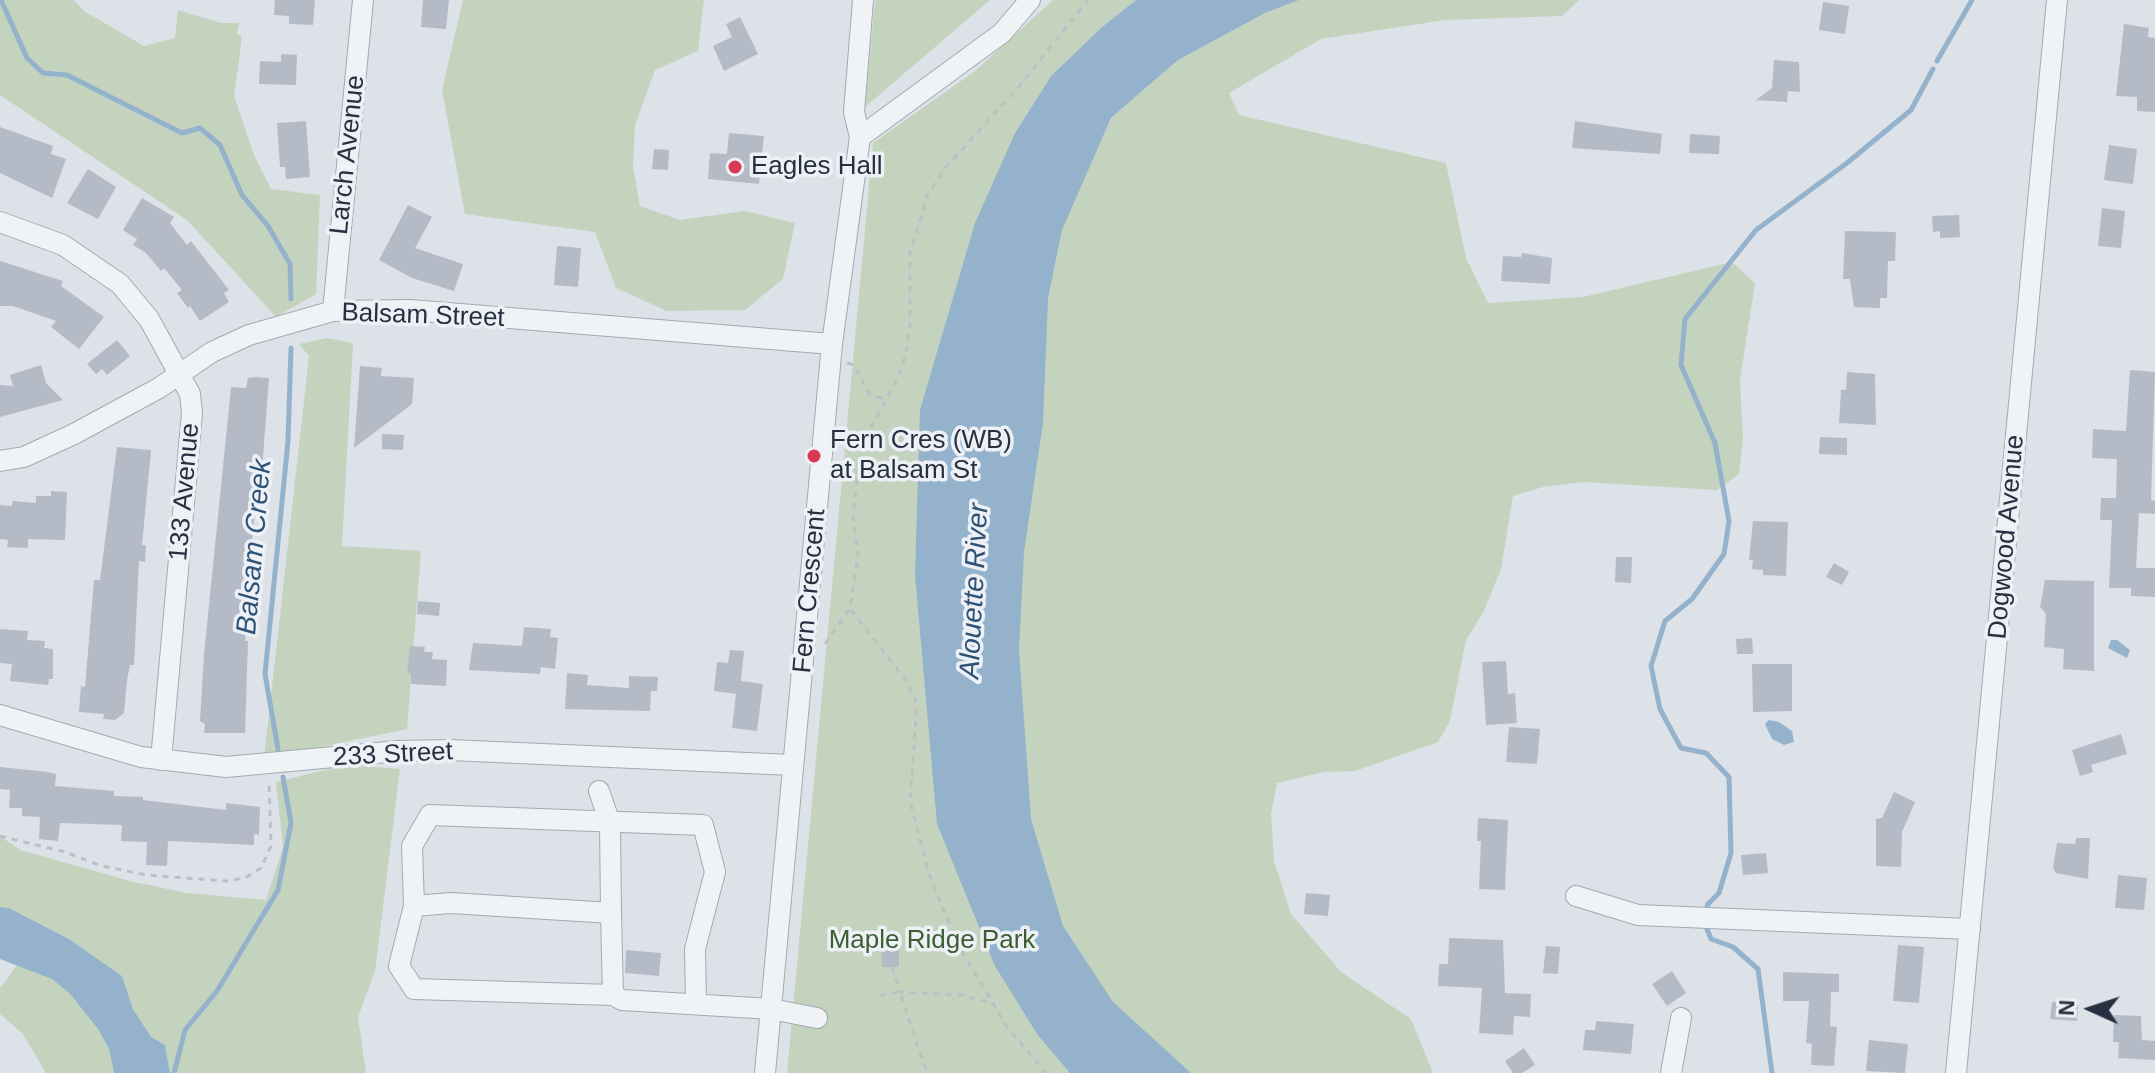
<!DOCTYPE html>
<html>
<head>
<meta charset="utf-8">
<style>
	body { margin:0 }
	#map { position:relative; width:2155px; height:1073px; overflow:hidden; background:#dde2e8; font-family:Arial,sans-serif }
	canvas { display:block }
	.north { position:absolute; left:2051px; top:969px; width:80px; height:80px; -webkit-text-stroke:6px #edf1f6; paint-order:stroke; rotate:273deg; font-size:22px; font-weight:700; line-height:32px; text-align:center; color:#263040 }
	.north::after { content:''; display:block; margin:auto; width:28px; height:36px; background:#263040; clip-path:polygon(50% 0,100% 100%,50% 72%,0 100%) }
</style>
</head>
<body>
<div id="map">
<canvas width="2155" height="1073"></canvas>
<div class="north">N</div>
</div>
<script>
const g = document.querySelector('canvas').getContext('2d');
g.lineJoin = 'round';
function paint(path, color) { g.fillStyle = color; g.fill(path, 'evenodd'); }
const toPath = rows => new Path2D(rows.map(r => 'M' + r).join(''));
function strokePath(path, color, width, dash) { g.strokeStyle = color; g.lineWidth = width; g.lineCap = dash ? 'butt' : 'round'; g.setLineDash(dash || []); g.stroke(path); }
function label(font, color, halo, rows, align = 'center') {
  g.font = font + ' Arial,sans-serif'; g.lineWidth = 7; g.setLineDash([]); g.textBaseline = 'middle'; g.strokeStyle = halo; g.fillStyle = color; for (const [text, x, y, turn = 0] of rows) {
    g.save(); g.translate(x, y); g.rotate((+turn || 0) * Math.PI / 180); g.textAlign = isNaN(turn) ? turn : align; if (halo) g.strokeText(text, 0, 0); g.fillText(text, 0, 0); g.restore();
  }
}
paint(toPath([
	[0,0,74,0,84,11,144,46,175,38,178,10,221,23,239,23,237,34,242,37,234,96,254,155,271,189,320,195,316,294,276,317,187,220,0,95],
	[463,0,704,0,698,51,655,70,635,125,633,167,640,206,680,220,745,211,795,223,783,279,745,310,667,311,616,288,595,232,465,214,442,90],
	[875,0,990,0,865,107],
	[1053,0,1136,0,1102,27,1051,76,1015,133,1007,154,1092,161,1111,118,1178,60,1265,13,1299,0,1579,0,1562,16,1445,20,1321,39,1229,93,1239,115,1446,163,1466,258,1488,303,1583,297,1732,262,1755,283,1740,380,1743,441,1739,474,1717,490,1583,482,1543,487,1513,496,1501,569,1483,613,1466,640,1450,721,1438,742,1355,771,1324,772,1277,783,1271,814,1274,861,1291,914,1341,972,1411,1019,1433,1073,787,1073,873,143,975,71],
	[327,338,353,343,342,546,421,551,407,729,264,759,309,356,299,344],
	[346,765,400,769,375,971,358,1017,366,1073,170,1073,165,1045,151,1038,133,1009,122,976,69,939,9,908,0,907,0,836,20,850,134,882,187,893,266,900,283,847,276,782],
	[17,965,52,979,70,994,98,1029,109,1049,114,1073,46,1073,22,1033,0,1014,0,988]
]), '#c4d3be');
paint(toPath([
	[1136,0,1299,0,1265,13,1178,60,1111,118,1062,230,1048,298,1043,423,1024,552,1019,649,1031,819,1063,926,1113,1002,1191,1073,1070,1073,1037,1034,995,966,937,824,915,575,920,410,975,223,1015,133,1051,76,1102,27],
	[2111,640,2117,640,2130,650,2127,658,2108,648],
	[1769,720,1779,722,1792,731,1794,742,1784,745,1772,739,1765,724],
	[0,907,9,908,69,939,122,976,133,1009,151,1037,165,1045,170,1073,114,1073,109,1049,98,1029,70,994,52,979,0,959]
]), '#95b2cc');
strokePath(toPath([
	[1,0,27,58,43,73,67,75,182,133,200,128,220,145,242,195,268,226,290,264,291,299],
	[1937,61,1972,0],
	[278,749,265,674,288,441,291,348],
	[1705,912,1708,904,1719,893,1731,853,1729,777,1706,753,1681,748,1660,709,1651,666,1665,621,1692,599,1724,554,1729,521,1715,443,1681,365,1685,319,1756,230,1847,163,1911,110,1933,69],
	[1705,924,1711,939,1733,947,1758,969,1772,1073],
	[174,1073,185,1030,217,991,278,890,291,823,283,777]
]), '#95b2cc', 5);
paint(toPath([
	[275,0,315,0,313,25,289,24,289,16,274,15],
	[423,0,449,0,446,29,421,27],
	[1823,2,1849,6,1845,34,1819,30],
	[740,17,758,54,724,71,713,46,732,37,726,24],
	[2124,24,2149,28,2148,37,2155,38,2155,112,2137,111,2137,97,2116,96],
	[281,54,297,55,296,85,259,84,260,61,281,62],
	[1774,60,1799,62,1800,92,1788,91,1787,102,1756,100,1772,88],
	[306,121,310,177,286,179,285,167,280,167,277,123],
	[1575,121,1662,134,1660,154,1572,148],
	[0,127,53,146,51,154,66,159,52,198,0,173],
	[729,133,764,136,759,184,708,179,710,153,727,154],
	[1690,134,1720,136,1719,154,1689,153],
	[2109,145,2137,149,2133,184,2104,180],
	[654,149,669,150,668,170,652,169],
	[88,169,116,187,98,219,67,203],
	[142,198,174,217,170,223,187,245,191,241,229,290,224,293,229,302,200,321,190,306,188,308,177,293,182,290,164,268,161,271,146,253,133,245,137,239,123,230],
	[408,205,432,217,415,248,463,264,454,291,412,278,379,260],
	[2102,208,2125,211,2121,248,2098,246],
	[1959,215,1960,237,1940,238,1940,231,1933,232,1932,216],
	[1845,231,1896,232,1895,261,1888,261,1887,298,1880,298,1880,308,1854,307,1850,279,1843,279],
	[557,246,581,248,578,287,554,285],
	[1522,253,1552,258,1550,284,1501,281,1503,256,1521,257],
	[0,261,63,281,61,286,104,317,79,349,51,327,56,321,13,306,0,306],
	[117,340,130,356,107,375,102,369,96,374,87,364],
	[41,365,46,383,63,400,0,417,0,385,13,386,10,375],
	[360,366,382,368,381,376,414,378,412,404,354,448],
	[2130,370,2155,372,2151,500,2155,501,2155,514,2139,513,2136,568,2155,568,2155,597,2131,596,2131,588,2109,588,2112,520,2100,520,2101,498,2116,498,2117,459,2092,458,2093,429,2126,431],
	[1847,372,1875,374,1876,425,1839,423,1841,390,1846,390],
	[255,377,269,378,261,483,256,497,249,575,253,576,245,641,248,641,245,733,204,733,205,724,200,721,204,655,231,387,246,388,248,378],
	[382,434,404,435,403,450,382,449],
	[1820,437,1847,438,1847,455,1819,454],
	[117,447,151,450,142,545,146,545,145,562,139,561,134,665,130,665,127,680,124,713,115,720,103,719,104,714,79,712,81,686,85,687,94,580,100,580],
	[51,491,67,492,65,540,28,539,28,548,7,547,8,540,0,539,0,505,12,506,13,501,36,503,36,496,51,496],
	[1753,521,1788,522,1786,576,1763,575,1763,570,1752,569,1753,560,1749,560],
	[1616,557,1632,557,1631,583,1615,582],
	[1834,563,1849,572,1842,585,1826,577],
	[2045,580,2094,581,2094,671,2063,669,2064,649,2044,647,2046,614,2040,607],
	[418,601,440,603,439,616,417,614],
	[524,627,551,629,550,637,558,638,555,669,541,667,540,674,469,670,473,643,522,646],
	[0,629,28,631,27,640,45,641,44,648,53,649,53,679,49,679,48,685,10,681,12,664,0,663],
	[1752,638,1753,654,1737,654,1736,639],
	[410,646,425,647,424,652,433,652,432,659,447,660,446,686,411,684,411,673,407,673],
	[730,650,744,651,741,681,763,684,757,731,732,728,736,694,714,691,717,662,728,663],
	[1506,661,1508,694,1515,693,1517,723,1486,725,1482,662],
	[1752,664,1792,664,1792,711,1753,712],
	[567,673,588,675,587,685,629,688,629,676,658,677,657,691,651,691,650,711,565,709],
	[1509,727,1540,729,1537,764,1506,762],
	[2121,734,2127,754,2091,765,2093,772,2080,776,2072,750],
	[0,767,48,772,56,774,55,786,114,791,114,796,143,797,143,800,226,810,226,803,260,807,259,835,254,834,254,845,168,841,167,866,146,865,147,842,121,841,122,825,60,823,58,841,39,839,40,817,22,816,22,808,9,808,10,790,0,789],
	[1894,792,1915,802,1902,832,1901,867,1876,866,1876,819,1882,818],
	[1478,818,1508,820,1505,890,1479,889,1481,841,1477,841],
	[2076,838,2090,838,2088,879,2056,873,2053,868,2057,843,2075,844],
	[1766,853,1768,873,1743,875,1741,855],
	[2118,875,2147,878,2144,910,2115,908],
	[1306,893,1330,895,1328,916,1304,914],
	[1449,938,1503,940,1505,993,1531,994,1530,1017,1514,1016,1513,1035,1479,1033,1482,988,1438,986,1439,964,1448,964],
	[899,942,899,967,882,967,881,943],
	[1898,945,1924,947,1919,1003,1893,1001],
	[1546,946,1560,947,1558,974,1543,973],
	[626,950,661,953,659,976,625,973],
	[1672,971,1686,993,1667,1006,1652,984],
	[1783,972,1839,974,1839,992,1831,992,1830,1026,1837,1027,1834,1066,1811,1065,1812,1044,1806,1043,1809,1001,1783,1001],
	[2052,1002,2078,1005,2077,1021,2050,1019],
	[2114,1015,2141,1016,2142,1040,2155,1041,2155,1060,2118,1058,2119,1042,2113,1042],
	[1596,1021,1634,1024,1631,1054,1583,1050,1585,1030,1595,1030],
	[1869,1040,1908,1044,1905,1073,1866,1071],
	[1524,1048,1535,1065,1522,1073,1513,1073,1505,1061]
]), '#b4bbc6');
const minor = toPath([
	[860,137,854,112,863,0],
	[0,222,63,245,120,284,149,319,190,394,192,413,161,760],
	[333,311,363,0],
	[0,461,24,457,74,434,159,388,212,352,249,335,333,311,410,310,832,344],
	[0,715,141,757,226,767,398,751,450,750,793,765],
	[599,791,610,823,611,913],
	[1576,896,1638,915,1970,929],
	[414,906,412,846,430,815,703,825,715,872,695,949,696,1004],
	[613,995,611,913,451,903,414,906,399,966,414,989,613,995,622,1000,771,1009,817,1018],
	[765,1073,832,344,860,137,1002,33,1030,0],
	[1671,1073,1681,1018],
	[1956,1073,2057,0]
]);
strokePath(minor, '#a2a9b2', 22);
strokePath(toPath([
	[847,363,854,365,869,394,885,399],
	[851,610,906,680,917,704,910,801,929,874,958,945,1007,1027,1046,1073],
	[825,644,850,609,858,555,853,517,858,472,864,439,897,380,906,354,910,325,910,253,928,194,946,167,1016,90,1088,0],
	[0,836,65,852,102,866,147,875,226,881,245,878,261,868,271,846,269,780],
	[892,967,900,992,961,995,993,1003],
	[880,995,900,992,924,1065,930,1073]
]), '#bbc0c7', 3, [6, 6]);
strokePath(minor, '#f0f3f6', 20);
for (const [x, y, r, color] of [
	[735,167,8,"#d83856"],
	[814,456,8,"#d83856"]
]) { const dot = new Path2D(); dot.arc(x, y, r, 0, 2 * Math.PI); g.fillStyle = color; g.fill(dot); strokePath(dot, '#edf1f6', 3); }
label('26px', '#263040', '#edf1f6', [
	["Larch Avenue",348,155,-84],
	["Balsam Street",423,316,2],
	["133 Avenue",185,492,-85],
	["Dogwood Avenue",2007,537,-85],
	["Fern Crescent",810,591,-85],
	["233 Street",393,755,-3]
]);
label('26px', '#263040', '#edf1f6', [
	["Eagles Hall",751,167],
	["Fern Cres (WB)",830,441],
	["at Balsam St",830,471]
], 'left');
label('26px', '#3c5d32', '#edf1f6', [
	["Maple Ridge Park",932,941]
]);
label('italic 28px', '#2d5177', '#edf1f6', [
	["Balsam Creek",255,547,-85],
	["Alouette River",975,591,-87]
]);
</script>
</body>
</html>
